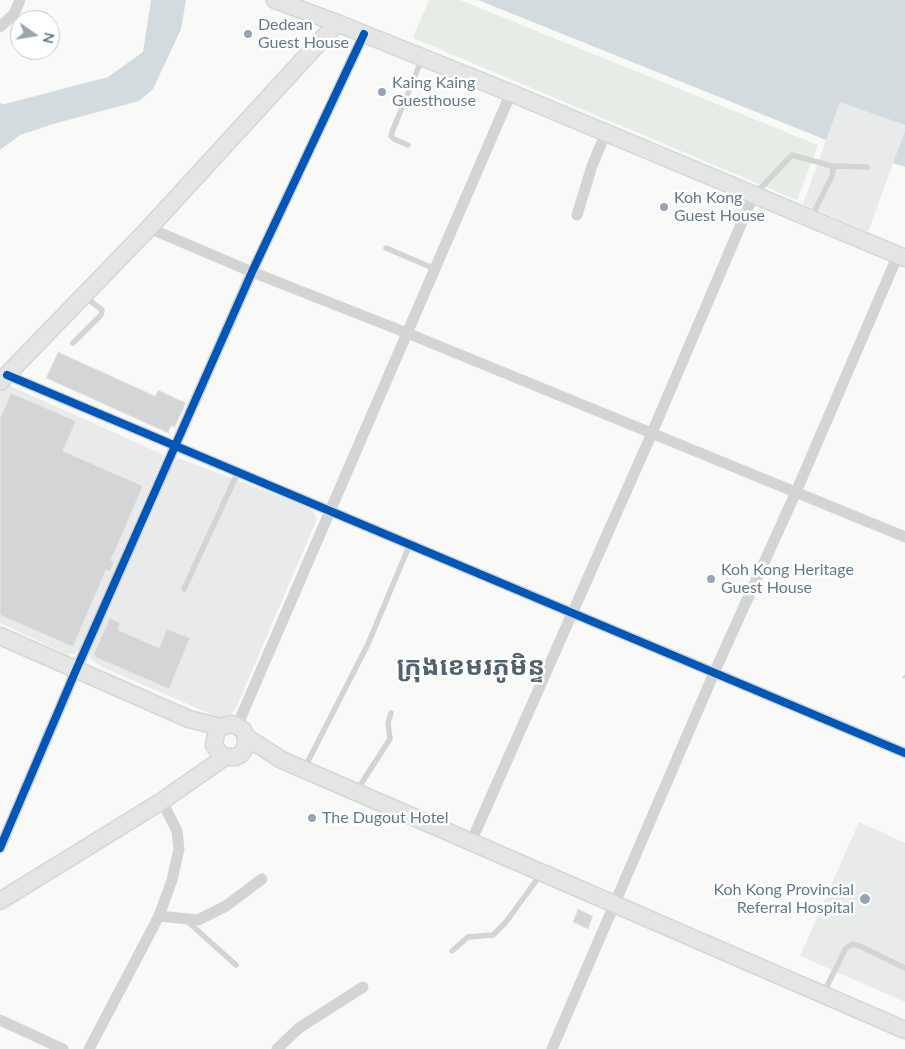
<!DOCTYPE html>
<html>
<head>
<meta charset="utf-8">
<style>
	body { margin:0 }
	#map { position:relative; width:905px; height:1049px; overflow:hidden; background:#f9f9f8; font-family:Lato,sans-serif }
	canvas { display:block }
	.north { position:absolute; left:10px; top:10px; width:50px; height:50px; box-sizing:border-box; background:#fff; border:1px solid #c2c9d1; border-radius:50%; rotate:103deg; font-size:14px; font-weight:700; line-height:20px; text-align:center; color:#66788b }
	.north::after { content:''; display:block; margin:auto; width:18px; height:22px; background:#99a5b1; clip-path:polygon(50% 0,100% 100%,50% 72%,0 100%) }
</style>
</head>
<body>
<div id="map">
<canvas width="905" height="1049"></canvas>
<div class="north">N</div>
</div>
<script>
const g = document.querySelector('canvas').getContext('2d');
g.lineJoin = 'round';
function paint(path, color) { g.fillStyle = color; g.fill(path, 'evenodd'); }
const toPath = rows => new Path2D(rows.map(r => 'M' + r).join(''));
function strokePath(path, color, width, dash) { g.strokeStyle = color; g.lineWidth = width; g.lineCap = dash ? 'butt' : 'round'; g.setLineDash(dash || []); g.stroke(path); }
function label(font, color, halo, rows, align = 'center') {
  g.font = font + ' Lato,"Noto Sans Khmer",sans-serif'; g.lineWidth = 5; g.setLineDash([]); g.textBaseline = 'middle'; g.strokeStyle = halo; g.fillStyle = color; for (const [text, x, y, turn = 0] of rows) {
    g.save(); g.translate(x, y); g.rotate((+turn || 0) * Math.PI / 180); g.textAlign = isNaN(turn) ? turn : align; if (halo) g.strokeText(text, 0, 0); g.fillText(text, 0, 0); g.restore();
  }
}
paint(toPath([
	[840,101,905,125,905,131,868,232,803,204],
	[8,385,164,455,80,649,74,654,66,654,0,623,0,393],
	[178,458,303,505,313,511,317,519,236,708,230,715,222,719,102,667,91,659,88,653,174,462],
	[859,822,905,843,905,1002,800,956]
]), '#e9eaea');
paint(toPath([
	[429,0,460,0,818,145,797,200,413,38]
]), '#e8ece6');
paint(toPath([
	[151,0,186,0,181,29,153,89,139,101,53,124,20,135,0,150,0,103,5,104,108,77,143,52],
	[478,0,905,0,905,125,840,102,826,140],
	[905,131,905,167,893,163]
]), '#d3dbdf');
strokePath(toPath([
	[904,677,905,676]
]), '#d3dbdf', 3);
const building = toPath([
	[58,352,155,396,158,390,186,403,175,427,171,426,168,433,46,378,58,352],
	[11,393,76,421,63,451,143,486,111,560,114,562,110,572,106,570,73,647,0,615,0,418,11,393],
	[110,618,120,623,118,630,159,648,167,629,190,638,169,689,95,657,94,653,110,618],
	[578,909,593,916,588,929,573,922,578,909]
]);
paint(building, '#d4d5d6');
strokePath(building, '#e8e8e8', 1);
const secondary = toPath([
	[275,0,337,23,511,93,905,258],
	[0,382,149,228,337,23],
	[0,636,189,719,221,727],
	[246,737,246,746,241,754,236,757,225,757,220,754,214,745,216,733,221,727,232,724,237,726,243,730,246,737,282,760,905,1030],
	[0,901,162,801,225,757]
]);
strokePath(secondary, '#d4d6d7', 19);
strokePath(toPath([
	[408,145,394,139,391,136,392,132,422,59],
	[756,193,792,155,832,166],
	[812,216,832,176,833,171,832,166,867,167],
	[386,248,435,269],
	[73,343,101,315,102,310,85,297],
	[184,589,238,472],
	[305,767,368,644,410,544],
	[357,790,390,739,388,723,391,713],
	[187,921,236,965],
	[452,951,468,937,493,935,506,922,541,874],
	[824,992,846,948,853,944,862,947,905,968]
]), '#d3d4d4', 5.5);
strokePath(toPath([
	[0,27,14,14,20,0],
	[577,215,592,166,606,132],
	[149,228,252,272,407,333,905,537],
	[7,375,905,753],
	[237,726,511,93],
	[471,842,652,433,754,194],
	[0,848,76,670,252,272,364,34],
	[159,916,198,920,226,906,262,879],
	[0,1020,63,1049],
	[89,1049,159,916,172,880,179,849,177,831,162,801],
	[277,1049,299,1028,363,987],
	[552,1049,714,673,796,492,898,255]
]), '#d3d4d4', 11);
strokePath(secondary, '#e4e5e5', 16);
strokePath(toPath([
	[7,375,905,753],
	[0,848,76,670,252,272,364,34]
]), '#0057b8', 8);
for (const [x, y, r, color] of [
	[248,34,5,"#99a5b1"],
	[382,92,5,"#99a5b1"],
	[664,207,5,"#99a5b1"],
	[711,579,5,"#99a5b1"],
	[312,818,5,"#99a5b1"],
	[865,899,6,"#99a5b1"]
]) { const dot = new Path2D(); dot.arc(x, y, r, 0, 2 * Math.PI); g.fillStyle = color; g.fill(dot); strokePath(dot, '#fff', 2); }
label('16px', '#66788b', '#fff', [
	["Dedean",258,25],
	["Guest House",258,43],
	["Kaing Kaing",392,83],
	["Guesthouse",392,101],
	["Koh Kong",674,198],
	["Guest House",674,216],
	["Koh Kong Heritage",721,570],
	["Guest House",721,588],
	["The Dugout Hotel",322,818],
	["Koh Kong Provincial",854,890,"right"],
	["Referral Hospital",854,908,"right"]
], 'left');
label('bold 26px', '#54626f', '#fff', [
	["ក្រុងខេមរភូមិន្ទ",471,667]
]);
</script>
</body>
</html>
